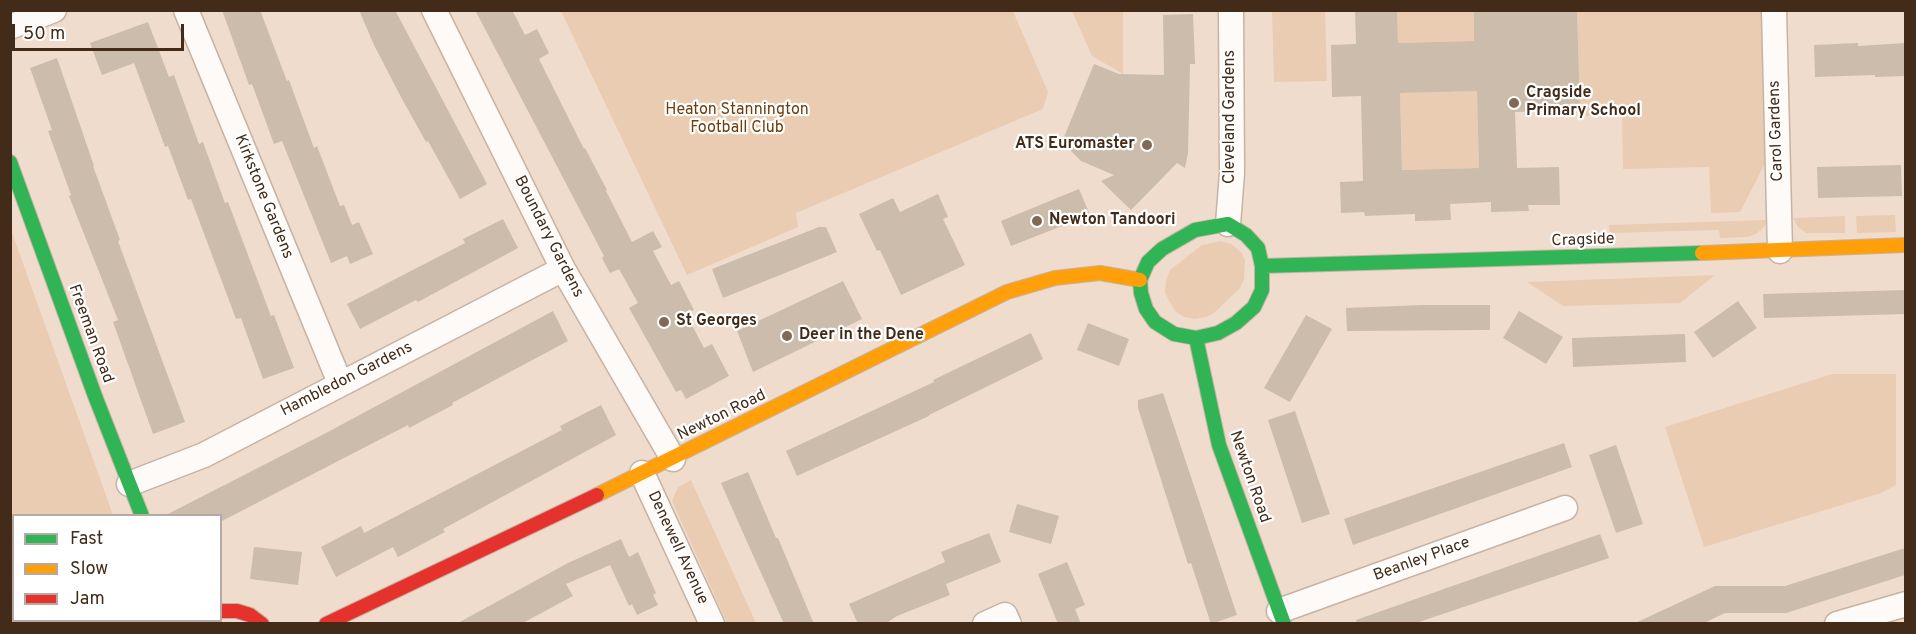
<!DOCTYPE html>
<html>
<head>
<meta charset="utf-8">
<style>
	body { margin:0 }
	#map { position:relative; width:1916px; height:634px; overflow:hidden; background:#f0dccd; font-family:Overpass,sans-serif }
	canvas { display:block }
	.frame { position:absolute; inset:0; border:12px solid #422b18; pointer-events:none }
	.legend { position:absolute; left:12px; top:514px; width:210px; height:108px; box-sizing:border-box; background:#fff; border:2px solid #b3aaa3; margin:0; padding:8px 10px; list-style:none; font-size:18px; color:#422b18 }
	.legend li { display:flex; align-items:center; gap:12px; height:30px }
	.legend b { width:30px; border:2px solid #b3aaa3 }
	.scale { position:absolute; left:12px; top:24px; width:172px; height:27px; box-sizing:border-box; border:3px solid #422b18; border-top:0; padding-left:8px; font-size:18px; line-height:21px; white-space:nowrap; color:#422b18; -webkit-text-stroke:4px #fff; paint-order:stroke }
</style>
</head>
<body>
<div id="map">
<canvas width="1916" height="634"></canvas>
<div class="frame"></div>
<ul class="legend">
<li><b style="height:8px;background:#30b455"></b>Fast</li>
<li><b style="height:8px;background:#ff9f0a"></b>Slow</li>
<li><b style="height:8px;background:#e5322d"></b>Jam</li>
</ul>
<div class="scale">50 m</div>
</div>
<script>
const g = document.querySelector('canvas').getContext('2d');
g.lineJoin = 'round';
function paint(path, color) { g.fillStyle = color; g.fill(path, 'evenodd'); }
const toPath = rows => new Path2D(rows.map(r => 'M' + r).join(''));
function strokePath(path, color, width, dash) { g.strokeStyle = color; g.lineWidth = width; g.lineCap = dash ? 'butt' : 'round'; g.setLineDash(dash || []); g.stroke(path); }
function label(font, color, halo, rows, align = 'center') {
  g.font = font + ' Overpass,sans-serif'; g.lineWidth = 4.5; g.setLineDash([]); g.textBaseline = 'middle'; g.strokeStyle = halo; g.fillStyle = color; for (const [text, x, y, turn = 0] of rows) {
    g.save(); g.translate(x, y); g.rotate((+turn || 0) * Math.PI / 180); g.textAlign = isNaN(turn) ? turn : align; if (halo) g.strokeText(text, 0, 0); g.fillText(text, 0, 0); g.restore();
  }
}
paint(toPath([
	[561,11,1013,11,1048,92,1043,109,796,213,798,227,687,275],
	[1072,11,1123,11,1123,74,1092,56],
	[1272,11,1325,11,1327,81,1274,82],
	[1397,11,1474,11,1474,41,1398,43],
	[1577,11,1765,11,1769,156,1740,212,1711,213,1709,167,1623,169,1622,115,1580,116],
	[1477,91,1479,168,1402,170,1400,93],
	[1895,215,1896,232,1857,233,1856,216],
	[1845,216,1845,233,1806,233,1798,227,1793,218],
	[1768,220,1764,227,1756,234,1747,237,1720,238,1719,230,1610,233,1609,225],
	[10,227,113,515,14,516,14,620,150,620,151,623,11,623],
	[1221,241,1231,244,1241,252,1245,260,1244,279,1240,288,1214,313,1206,317,1195,319,1184,317,1175,311,1165,293,1166,281,1170,270,1202,245],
	[1715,275,1680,303,1563,306,1527,282],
	[1832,374,1896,374,1896,485,1881,493,1704,547,1665,427],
	[691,480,756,623,727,623,672,501,678,487]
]), '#eaccb3');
paint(toPath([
	[222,10,260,10,287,81,289,80,314,148,317,146,340,206,344,205,352,225,359,222,373,254,350,264,347,256,331,263,282,141,274,144,252,84,249,85],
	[359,10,395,10,487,184,460,199,428,141,426,142,402,99,374,45],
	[475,10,512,10,525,35,537,29,549,53,539,59,584,149,585,148,607,190,606,191,632,242,653,231,662,247,653,251,671,285,679,281,694,310,686,314,704,348,712,344,729,376,686,399,681,390,676,392,629,308,638,303,619,269,610,273,602,258,604,256],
	[1355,10,1397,10,1398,43,1474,41,1474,10,1577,10,1580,110,1515,112,1517,168,1559,167,1560,205,1528,205,1529,211,1491,212,1491,202,1450,204,1451,220,1415,221,1415,214,1365,216,1364,212,1341,213,1340,182,1363,181,1361,96,1332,97,1331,45,1356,44],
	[1477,91,1479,168,1402,170,1400,93],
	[1193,14,1195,64,1190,64,1188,153,1185,168,1177,163,1131,210,1101,181,1114,175,1081,161,1062,142,1094,64,1119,74,1164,75,1163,15],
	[148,22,169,77,174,75,199,144,203,142,225,203,228,202,271,316,274,315,294,368,263,379,241,318,236,319,191,199,188,200,168,146,165,147,134,63,102,75,90,43],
	[1858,43,1858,46,1905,43,1905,76,1875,77,1875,75,1815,77,1814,45],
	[57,58,94,166,93,166,120,240,118,241,185,422,153,434,113,322,118,320,69,196,71,195,48,131,52,130,30,68],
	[1901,165,1902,196,1818,198,1817,167],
	[1079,189,1090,215,1011,246,1001,221],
	[938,194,948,217,943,219,965,265,901,295,880,250,877,251,859,214,893,198,900,212],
	[503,219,518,248,418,302,416,300,360,329,347,304,465,243,463,239],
	[819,227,826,227,837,252,723,298,712,269],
	[843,281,862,319,753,372,737,331],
	[1905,290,1905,314,1764,318,1763,294],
	[1738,301,1757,328,1713,358,1694,332],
	[1423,305,1490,305,1490,330,1347,331,1346,308],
	[553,311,568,341,452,403,453,405,409,428,408,425,220,522,220,516,164,516,326,433],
	[1519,311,1563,337,1546,364,1503,338],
	[1306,315,1332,329,1290,402,1264,388],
	[1088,323,1129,339,1119,366,1077,350],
	[1031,333,1043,359,929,415,929,416,797,476,786,451,934,382,933,380],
	[1685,334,1686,362,1573,367,1572,338],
	[1163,393,1237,615,1211,624,1191,563,1188,564,1138,408,1138,400],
	[601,405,616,435,443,529,445,532,398,557,393,547,336,577,321,547,361,526,364,533,562,430,560,426],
	[1295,411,1330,514,1302,523,1268,420],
	[1564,443,1572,467,1353,545,1344,519],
	[1616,445,1643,524,1616,533,1589,455],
	[748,472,776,538,778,538,814,624,784,624,739,524,721,483],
	[1017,504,1059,516,1051,544,1009,532],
	[989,533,1001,562,946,584,950,595,897,616,885,624,858,624,849,604,945,562,941,552],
	[1600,534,1609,558,1413,624,1357,624,1356,620],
	[621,539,629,557,638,552,656,593,653,595,658,605,637,615,632,604,629,606,610,565,566,584,573,596,521,624,456,624,568,563],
	[254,547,302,552,298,585,250,579],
	[1905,548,1905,575,1786,613,1725,613,1702,624,1633,624,1715,586,1785,586],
	[1067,562,1085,605,1075,609,1081,624,1058,624,1038,574]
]), '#cbbcab');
const street = toPath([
	[186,10,340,383],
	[434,10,563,269,673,459],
	[1774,10,1780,251],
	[10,27,54,10],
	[1228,224,1232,173,1231,10],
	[642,473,712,624],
	[129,484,204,455,563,269],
	[1279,611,1565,508],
	[985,624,1005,615,1009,624],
	[1837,624,1906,604]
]);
const fast = toPath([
	[10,162,95,396,142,516],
	[1228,224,1246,235,1258,248,1262,266,1262,290,1254,307,1236,323,1218,333,1196,338,1174,334,1155,322,1146,309,1141,293,1140,280,1148,262,1162,249,1195,230,1228,224],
	[1262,266,1702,253],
	[1196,338,1219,445,1284,624]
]);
const slow = toPath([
	[1702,253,1906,245],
	[597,495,1007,292,1055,278,1100,273,1140,280],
	[196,620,197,622]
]);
const jam = toPath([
	[220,611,237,611,250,615,262,624],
	[326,624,597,495]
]);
strokePath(street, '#c7b3a3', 27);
strokePath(fast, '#c7b3a3', 16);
strokePath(slow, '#c7b3a3', 16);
strokePath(jam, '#c7b3a3', 16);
strokePath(street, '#fdfaf8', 24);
strokePath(fast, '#30b455', 14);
strokePath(slow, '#ff9f0a', 14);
strokePath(jam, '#e5322d', 14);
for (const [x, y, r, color] of [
	[1514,103,6,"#7f6957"],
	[1147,145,6,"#7f6957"],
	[1037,221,6,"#7f6957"],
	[664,322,6,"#7f6957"],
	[787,336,6,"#7f6957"]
]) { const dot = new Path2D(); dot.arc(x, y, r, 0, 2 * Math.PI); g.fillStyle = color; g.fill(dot); strokePath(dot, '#fff', 2); }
label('bold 16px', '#422b18', '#fff', [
	["Cragside",1526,94],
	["Primary School",1526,112],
	["ATS Euromaster",1135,145,"right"],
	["Newton Tandoori",1049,221],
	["St Georges",676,322],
	["Deer in the Dene",799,336]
], 'left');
label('16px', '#6e3e0d', '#fff', [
	["Heaton Stannington",737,111],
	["Football Club",737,129]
]);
label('16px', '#422b18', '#fff', [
	["Cleveland Gardens",1231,117,-90],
	["Carol Gardens",1777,131,-92],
	["Kirkstone Gardens",263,197,68],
	["Boundary Gardens",548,237,63],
	["Cragside",1583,241,-2],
	["Freeman Road",90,334,70],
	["Hambledon Gardens",347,380,-27],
	["Newton Road",722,416,-26],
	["Newton Road",1249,477,71],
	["Denewell Avenue",677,548,65],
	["Beanley Place",1422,560,-20]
]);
</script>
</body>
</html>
